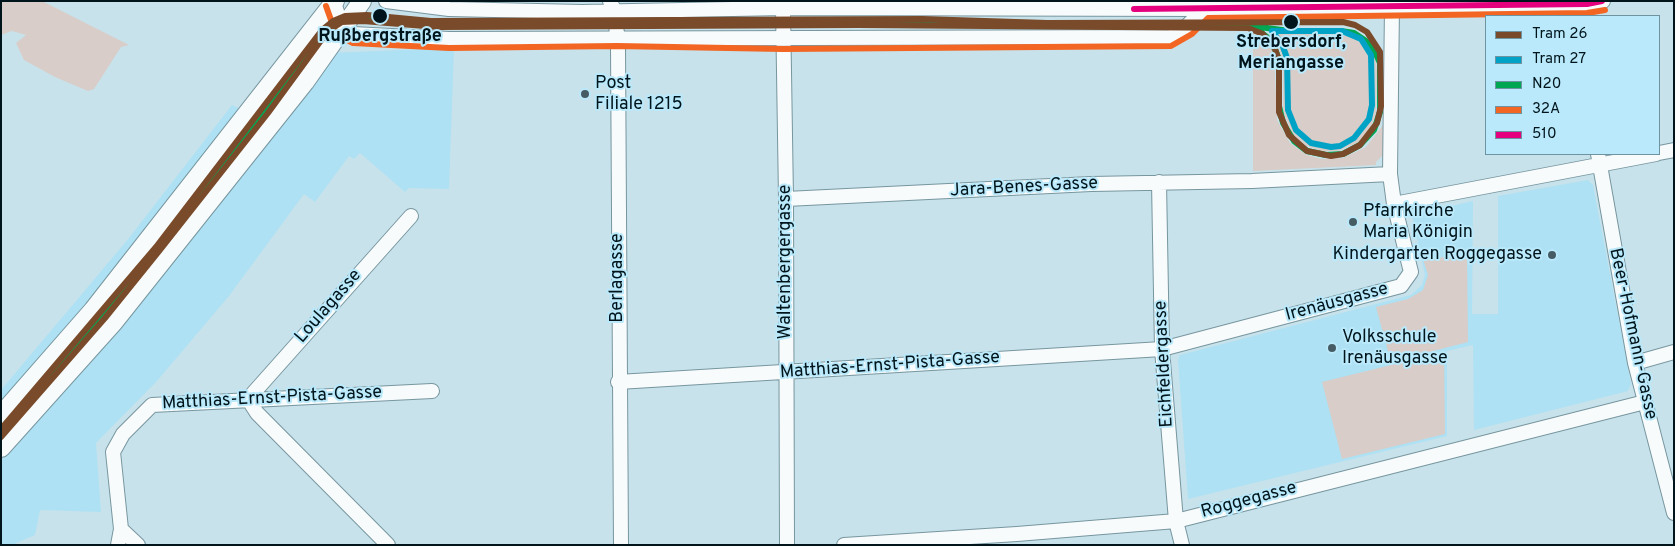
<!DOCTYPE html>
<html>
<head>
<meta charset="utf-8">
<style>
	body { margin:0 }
	#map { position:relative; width:1675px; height:546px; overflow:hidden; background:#c8e2eb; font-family:Overpass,sans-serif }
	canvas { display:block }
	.frame { position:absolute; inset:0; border:2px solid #00141b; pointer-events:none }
	.legend { position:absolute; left:1485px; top:15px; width:175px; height:140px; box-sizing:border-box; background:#b9e9fa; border:1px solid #6f94a1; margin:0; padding:6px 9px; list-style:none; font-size:15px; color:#00141b }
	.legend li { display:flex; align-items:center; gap:10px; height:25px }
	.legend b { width:25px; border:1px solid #6f94a1 }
</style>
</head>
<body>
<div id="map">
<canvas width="1675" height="546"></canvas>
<div class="frame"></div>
<ul class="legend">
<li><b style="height:6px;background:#7a4b2a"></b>Tram 26</li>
<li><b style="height:6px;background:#00a2c5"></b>Tram 27</li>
<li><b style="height:6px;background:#00a651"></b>N20</li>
<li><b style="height:6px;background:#f26522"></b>32A</li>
<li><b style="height:6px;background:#e5007d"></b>510</li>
</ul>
</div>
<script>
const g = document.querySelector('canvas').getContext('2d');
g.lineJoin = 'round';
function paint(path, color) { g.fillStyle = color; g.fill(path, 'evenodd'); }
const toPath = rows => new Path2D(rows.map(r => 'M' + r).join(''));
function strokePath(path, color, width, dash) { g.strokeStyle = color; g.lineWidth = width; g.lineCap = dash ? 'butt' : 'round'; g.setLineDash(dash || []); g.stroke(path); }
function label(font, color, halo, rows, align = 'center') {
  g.font = font + ' Overpass,sans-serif'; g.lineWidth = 4; g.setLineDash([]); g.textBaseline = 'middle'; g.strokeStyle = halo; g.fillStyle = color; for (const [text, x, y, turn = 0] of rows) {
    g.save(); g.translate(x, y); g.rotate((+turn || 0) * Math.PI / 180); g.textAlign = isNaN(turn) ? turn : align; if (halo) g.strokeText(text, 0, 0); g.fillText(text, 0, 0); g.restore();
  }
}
paint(toPath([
	[454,48,449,189,409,188,405,192,360,153,354,159,349,156,315,202,304,194,229,296,157,381,96,443,101,512,40,510,35,535,12,545,1,545,1,390,129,238,232,105,253,115,301,54],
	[1588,180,1593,185,1631,384,1628,391,1474,430,1473,345,1447,351,1447,436,1188,499,1178,360,1180,355,1411,295,1422,285,1425,275,1412,215,1473,201,1472,314,1498,314,1498,196]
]), '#aee1f3');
paint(toPath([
	[1,1,42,1,129,45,121,47,94,89,88,91,55,77,24,60,16,43,26,35,12,31,1,35],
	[1275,33,1339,35,1353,37,1369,50,1376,61,1377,71,1376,114,1370,129,1359,142,1338,151,1320,151,1302,144,1292,133,1283,111,1283,63,1280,50,1272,38],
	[1253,34,1266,43,1274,54,1277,120,1290,143,1307,155,1321,159,1343,158,1366,147,1384,124,1383,155,1376,162,1376,165,1253,171],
	[1467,255,1468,342,1391,362,1376,307,1408,299,1423,290,1428,275,1423,259],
	[1444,352,1445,434,1342,459,1322,382]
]), '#d8cdc8');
const minor = toPath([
	[386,1,449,9,582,12,783,8,1204,9,1587,4,1603,1],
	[610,1,615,12,618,47,621,545],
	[334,3,343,29,353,34,449,39,1171,37,1186,27,1204,9,1205,5],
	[783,8,786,199,787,545],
	[1659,153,1674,150],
	[1598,154,1635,363,1674,513],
	[1159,182,1162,349,1176,521,1182,545],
	[786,199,1091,184,1252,181,1390,174],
	[1394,204,1656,154],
	[1635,363,1674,352],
	[618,382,1162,349,1401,286,1411,272,1394,204,1390,174,1392,6],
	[121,529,138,545],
	[118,545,121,529,113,452,123,434,152,405,432,391],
	[388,545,257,413,248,399,411,216],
	[844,545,1017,534,1176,521,1645,402]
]);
const major = toPath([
	[1,415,93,310,335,1],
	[1,448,114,322,305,82,362,1]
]);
strokePath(minor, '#77969f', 16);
strokePath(major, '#77969f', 20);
strokePath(minor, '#f7fbfc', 14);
strokePath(major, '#f7fbfc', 18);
strokePath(toPath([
	[1189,25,1245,25],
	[1245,25,1289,31,1341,31,1354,33,1366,41,1373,48,1380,63,1380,112,1374,130,1360,145,1343,154,1326,155,1307,151,1294,141,1283,123,1279,106,1279,60,1275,49,1268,38,1255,28,1245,25],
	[1,432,106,312,171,233,327,29,345,19,364,18,424,24,1245,25]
]), '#00a651', 6);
strokePath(toPath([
	[326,6,336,34,353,43,449,48,617,46,783,49,1171,46,1192,34,1208,18,1587,13,1605,10]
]), '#f26522', 6);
strokePath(toPath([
	[1134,9,1587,4,1602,1]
]), '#e5007d', 6);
strokePath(toPath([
	[1,429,156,247,322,30,333,21,345,16,367,15,431,21,922,19,1047,23,1343,22,1355,25,1367,32,1380,52,1381,106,1377,123,1360,145,1343,154,1331,156,1307,151,1289,135,1279,112,1279,60,1275,49,1263,34,1248,28,858,25,437,27,363,21,342,22,328,31,268,113,160,250,105,318,1,437]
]), '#7a4b2a', 6);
strokePath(toPath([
	[1272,31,1342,31,1361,39,1371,55,1372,105,1369,119,1354,138,1340,146,1331,147,1311,143,1296,130,1288,110,1287,58,1282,44,1272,31]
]), '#00a2c5', 6);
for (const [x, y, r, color] of [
	[380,16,8,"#00141b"],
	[1291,22,8,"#00141b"],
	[585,94,5,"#465c64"],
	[1353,222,5,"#465c64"],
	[1552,255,5,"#465c64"],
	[1332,348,5,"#465c64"]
]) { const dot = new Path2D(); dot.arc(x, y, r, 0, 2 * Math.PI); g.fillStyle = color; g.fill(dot); strokePath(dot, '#b9e9fa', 2); }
label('bold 18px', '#00141b', '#b9e9fa', [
	["Rußbergstraße",380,37],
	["Strebersdorf,",1291,43],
	["Meriangasse",1291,64]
]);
label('18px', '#00141b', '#b9e9fa', [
	["Post",595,84],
	["Filiale 1215",595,105],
	["Pfarrkirche",1363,212],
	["Maria Königin",1363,233],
	["Kindergarten Roggegasse",1542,255,"right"],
	["Volksschule",1342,338],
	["Irenäusgasse",1342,359]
], 'left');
label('18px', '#00141b', '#b9e9fa', [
	["Jara-Benes-Gasse",1024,188,-3],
	["Waltenbergergasse",786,262,-90],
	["Berlagasse",618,278,-90],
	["Irenäusgasse",1337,303,-15],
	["Loulagasse",329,307,-49],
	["Beer-Hofmann-Gasse",1632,334,78],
	["Eichfeldergasse",1165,364,-93],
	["Matthias-Ernst-Pista-Gasse",890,366,-4],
	["Matthias-Ernst-Pista-Gasse",272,399,-3],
	["Roggegasse",1249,501,-15]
]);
</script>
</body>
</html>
